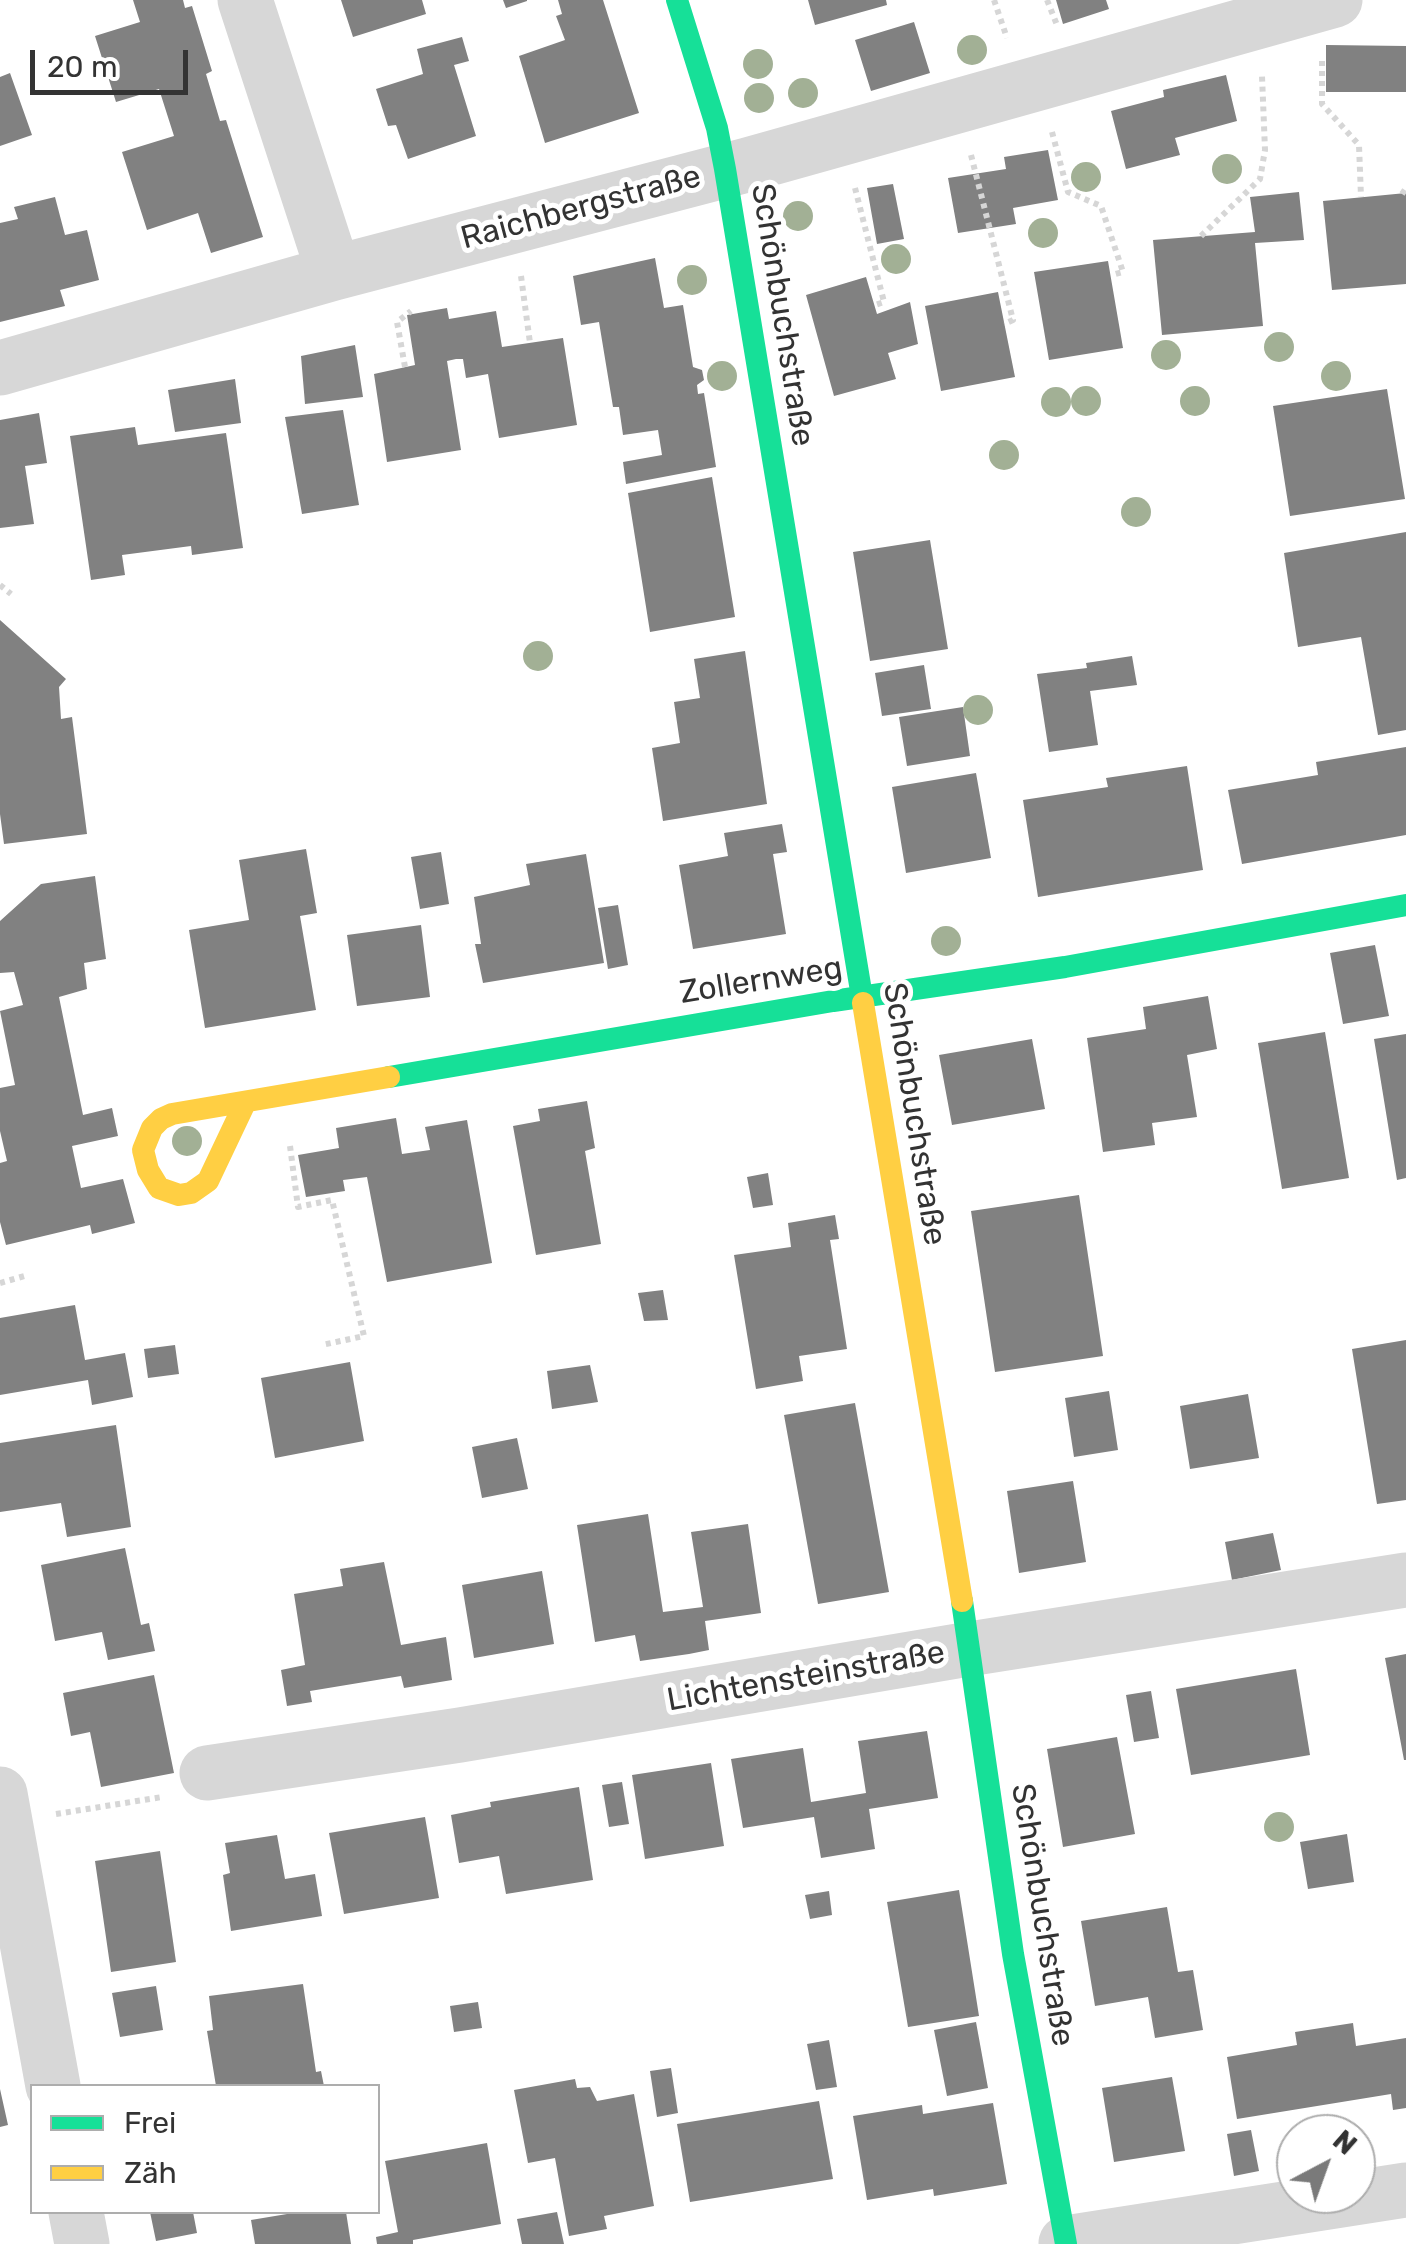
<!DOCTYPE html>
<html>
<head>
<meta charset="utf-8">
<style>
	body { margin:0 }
	#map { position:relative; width:1406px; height:2244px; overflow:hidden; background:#fff; font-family:Rubik,sans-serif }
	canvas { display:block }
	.legend { position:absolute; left:30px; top:2084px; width:350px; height:130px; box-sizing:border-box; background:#fff; border:2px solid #adadad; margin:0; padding:12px 18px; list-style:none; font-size:30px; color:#333 }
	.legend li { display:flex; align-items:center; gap:20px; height:50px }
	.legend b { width:50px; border:2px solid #adadad }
	.north { position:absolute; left:1276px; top:2114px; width:100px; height:100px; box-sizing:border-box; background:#fff; border:2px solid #adadad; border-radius:50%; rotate:41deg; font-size:28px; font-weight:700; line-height:40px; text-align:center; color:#333 }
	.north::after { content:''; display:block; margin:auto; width:35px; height:45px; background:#7a7a7a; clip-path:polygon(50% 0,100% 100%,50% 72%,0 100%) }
	.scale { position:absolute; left:30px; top:50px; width:158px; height:45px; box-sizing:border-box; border:5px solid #333; border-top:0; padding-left:12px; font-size:30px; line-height:35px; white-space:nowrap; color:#333; -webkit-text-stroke:8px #fff; paint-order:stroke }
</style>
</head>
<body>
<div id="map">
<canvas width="1406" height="2244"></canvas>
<ul class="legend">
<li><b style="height:12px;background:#16e098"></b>Frei</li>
<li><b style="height:12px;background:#ffcf43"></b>Zäh</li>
</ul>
<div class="north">N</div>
<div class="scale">20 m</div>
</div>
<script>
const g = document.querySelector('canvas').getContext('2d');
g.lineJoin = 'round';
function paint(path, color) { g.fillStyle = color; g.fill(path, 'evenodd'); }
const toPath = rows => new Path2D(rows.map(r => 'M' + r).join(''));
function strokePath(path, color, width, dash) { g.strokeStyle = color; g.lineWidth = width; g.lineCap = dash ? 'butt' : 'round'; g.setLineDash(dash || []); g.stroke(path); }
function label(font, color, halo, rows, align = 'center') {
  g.font = font + ' Rubik,sans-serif'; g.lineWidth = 10; g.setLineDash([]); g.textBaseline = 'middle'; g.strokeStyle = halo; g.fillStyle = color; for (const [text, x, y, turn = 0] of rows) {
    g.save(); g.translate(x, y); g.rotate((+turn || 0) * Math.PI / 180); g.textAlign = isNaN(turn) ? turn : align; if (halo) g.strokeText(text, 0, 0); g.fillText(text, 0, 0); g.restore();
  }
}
paint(toPath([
	[133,0,183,0,185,8,192,6,212,71,206,74,220,121,226,120,263,237,211,253,198,213,147,230,122,152,174,136,159,89,116,102,95,36,140,22],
	[341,0,422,0,426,14,353,37],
	[503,0,527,0,527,1,506,8],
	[558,0,603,0,639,113,545,143,519,56,565,40,556,16,562,14],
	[808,0,886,0,887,5,815,25],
	[1056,0,1106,0,1109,9,1063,24],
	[914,22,930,73,871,91,855,40],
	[462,37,469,61,454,65,476,136,408,159,396,125,388,126,376,89,423,74,417,49],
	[1326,45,1406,46,1406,92,1326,92],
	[10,73,32,135,0,146,0,77],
	[1226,75,1237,121,1175,138,1180,155,1126,169,1111,111,1164,97,1163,90],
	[1048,150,1058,200,1013,208,1016,224,958,233,948,178,1006,169,1004,157],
	[893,184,904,239,877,244,867,188],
	[1299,192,1304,240,1255,243,1263,326,1162,335,1153,240,1255,232,1250,197],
	[1406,193,1406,284,1332,290,1323,201],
	[55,197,65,235,87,230,99,280,60,290,65,306,0,322,0,223,18,219,14,207],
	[655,258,664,308,683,305,693,367,702,370,704,380,697,385,698,394,704,393,716,467,626,484,623,462,662,455,658,430,623,435,619,407,613,407,599,322,581,325,573,276],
	[1108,261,1123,348,1049,360,1034,272],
	[866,277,877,314,910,302,918,344,888,353,896,379,834,396,806,295],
	[998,292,1015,377,941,391,925,306],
	[447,308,449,319,496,311,502,347,563,338,577,425,499,438,488,374,466,378,463,359,456,359,447,361,461,450,387,462,374,374,415,365,407,315],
	[355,345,363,397,305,404,301,356],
	[235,379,241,423,175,432,168,390],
	[1387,389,1405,499,1290,516,1273,406],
	[343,410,359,505,302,514,285,417],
	[39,413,47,463,25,466,34,524,0,528,0,420],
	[135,427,138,445,226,433,243,548,192,555,191,546,122,555,125,575,91,580,70,436],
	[712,477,735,617,650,632,628,493],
	[1406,532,1406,730,1378,735,1361,637,1298,647,1284,553],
	[930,540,948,649,870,661,853,552],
	[0,620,66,679,59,687,61,719,72,717,87,834,4,844,0,814],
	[745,651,767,804,663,821,652,748,680,743,674,702,700,698,694,659],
	[1132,656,1137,685,1090,691,1098,745,1049,752,1037,674,1087,668,1086,663],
	[924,665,931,709,882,716,875,673],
	[963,707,970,756,907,766,899,717],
	[1406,747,1406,835,1242,864,1228,790,1318,775,1316,762],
	[1187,766,1203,870,1038,897,1023,800,1108,787,1106,778],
	[976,773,991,858,906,873,892,787],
	[782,824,787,852,773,854,786,934,693,949,679,865,728,856,724,833],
	[306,849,317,913,300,916,316,1010,205,1028,189,930,249,920,239,860],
	[441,852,449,904,420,909,411,857],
	[586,854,604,963,483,983,475,944,481,944,474,897,530,885,526,864],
	[95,876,106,959,84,963,87,989,59,997,83,1115,112,1108,118,1136,72,1146,81,1188,123,1179,135,1223,92,1234,90,1225,6,1245,0,1222,0,1163,7,1161,0,1131,0,1088,15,1085,0,1011,23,1005,14,972,0,973,0,921,41,884],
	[618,905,628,965,608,969,598,908],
	[421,925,430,997,357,1006,347,935],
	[1375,945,1389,1016,1343,1024,1330,953],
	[1208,996,1217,1049,1187,1055,1197,1117,1152,1123,1155,1145,1103,1152,1087,1038,1146,1029,1143,1007],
	[1325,1032,1349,1178,1282,1189,1258,1043],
	[1406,1034,1406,1178,1397,1180,1374,1039],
	[1032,1039,1045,1109,952,1125,939,1055],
	[587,1101,595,1148,585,1151,601,1244,536,1255,513,1126,540,1121,538,1109],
	[396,1118,402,1154,430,1150,425,1127,467,1120,492,1263,387,1282,367,1177,343,1180,345,1191,306,1197,298,1155,339,1148,336,1128],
	[768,1173,773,1205,753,1208,747,1177],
	[1079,1195,1103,1356,995,1372,971,1211],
	[835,1215,839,1239,830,1240,847,1349,799,1356,803,1381,756,1389,734,1255,791,1247,788,1223],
	[663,1290,668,1320,644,1321,638,1293],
	[75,1305,85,1360,125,1353,133,1397,92,1405,88,1380,0,1395,0,1318],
	[1406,1340,1406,1500,1377,1504,1352,1349],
	[175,1345,179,1374,148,1378,144,1349],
	[350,1362,364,1441,275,1458,261,1378],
	[590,1365,598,1402,552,1409,547,1371],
	[1109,1391,1118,1450,1074,1457,1065,1398],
	[1248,1394,1259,1458,1190,1469,1180,1406],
	[855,1403,889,1592,818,1604,784,1415],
	[116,1425,131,1527,67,1537,61,1503,0,1512,0,1443],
	[517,1438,528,1489,482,1498,472,1447],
	[1073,1481,1086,1562,1019,1573,1007,1491],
	[648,1514,663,1612,703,1607,691,1532,748,1524,761,1613,705,1621,709,1650,689,1654,640,1661,635,1635,595,1642,577,1525],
	[1273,1533,1281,1570,1232,1580,1225,1542],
	[125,1548,141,1625,149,1623,155,1651,108,1660,102,1632,55,1641,41,1565],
	[384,1562,401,1645,446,1637,452,1680,404,1688,401,1676,310,1691,312,1702,287,1706,281,1670,305,1665,294,1594,343,1586,340,1569],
	[542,1571,554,1644,474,1658,462,1585],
	[1406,1654,1406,1760,1404,1760,1385,1658],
	[1296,1669,1310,1755,1191,1775,1176,1689],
	[154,1675,174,1773,101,1787,90,1732,71,1736,63,1693],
	[1151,1691,1159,1738,1134,1742,1126,1695],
	[927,1731,938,1798,869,1809,875,1849,821,1858,814,1817,743,1828,731,1759,803,1748,811,1802,866,1793,858,1741],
	[1117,1737,1135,1834,1063,1847,1047,1749],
	[711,1763,724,1846,645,1859,632,1775],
	[622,1782,629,1824,609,1827,602,1785],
	[579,1787,593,1880,506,1894,499,1856,459,1863,451,1815,491,1807,490,1802],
	[425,1817,439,1898,344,1914,329,1833],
	[1347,1834,1354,1882,1308,1889,1300,1842],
	[277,1835,285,1879,315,1874,322,1916,231,1931,223,1875,230,1873,225,1843],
	[160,1851,176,1962,111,1972,95,1861],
	[959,1890,979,2016,908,2027,887,1902],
	[829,1891,832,1915,810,1919,805,1895],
	[1167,1907,1178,1972,1193,1970,1203,2030,1155,2038,1148,1997,1095,2006,1081,1921],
	[303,1984,316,2072,321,2071,324,2086,216,2086,207,2031,213,2030,209,1996],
	[156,1986,163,2030,120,2037,112,1993],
	[478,2002,482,2028,454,2032,450,2006],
	[976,2022,988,2088,947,2096,934,2030],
	[1353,2023,1356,2046,1406,2038,1406,2108,1393,2110,1391,2094,1237,2119,1227,2057,1297,2045,1295,2032],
	[829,2040,837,2087,816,2090,807,2044],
	[671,2068,678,2113,657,2117,650,2071],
	[1172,2077,1185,2151,1114,2162,1102,2088],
	[575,2079,577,2088,590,2087,597,2101,634,2094,654,2206,604,2216,607,2229,569,2236,555,2158,528,2163,514,2090],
	[0,2089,8,2125,0,2127],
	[819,2101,833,2179,690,2202,677,2124],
	[993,2103,1007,2184,934,2196,933,2189,867,2200,853,2116,922,2105,923,2114],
	[1251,2130,1259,2171,1234,2176,1227,2134],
	[487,2143,501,2224,413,2240,413,2244,377,2244,376,2237,398,2232,385,2161],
	[150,2212,193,2212,197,2233,156,2241],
	[299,2212,346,2212,351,2244,255,2244,251,2220],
	[557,2212,564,2244,522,2244,517,2219]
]), '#818181');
strokePath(toPath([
	[994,0,1007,38],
	[1047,0,1057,25],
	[1322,61,1322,104,1359,145,1361,197],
	[1052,132,1068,192,1101,206,1123,272,1112,275],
	[971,155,1013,320,1004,324],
	[855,188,884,302,875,305],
	[1402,194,1406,188],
	[1201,236,1260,179,1265,150,1262,76],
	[521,276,530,343],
	[405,367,397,322,411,311],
	[0,585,11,594],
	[290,1146,298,1207,332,1200,364,1336,322,1345],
	[0,1283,28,1275],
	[56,1814,162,1797]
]), '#d6d6d6', 6, [5, 5]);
strokePath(toPath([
	[245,0,334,273],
	[0,368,334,273,747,165,1335,0],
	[207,1773,460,1735,969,1649,1406,1580],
	[0,1794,53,2086],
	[76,2212,82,2244],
	[1066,2243,1406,2190]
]), '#d7d7d7', 55);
strokePath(toPath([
	[677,0,717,128,725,169,863,1003],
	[389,1077,833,1001,1065,967,1406,905],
	[962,1601,1013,1954,1066,2244]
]), '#16e098', 22);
strokePath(toPath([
	[863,1003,962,1601],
	[245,1103,208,1181,191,1193,179,1195,159,1188,148,1170,143,1150,152,1128,161,1119,172,1114,389,1077]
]), '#ffcf43', 22);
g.fillStyle = '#a2b095';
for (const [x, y] of [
	[972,50],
	[758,64],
	[803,93],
	[759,98],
	[1227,169],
	[1086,177],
	[798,216],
	[1043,233],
	[896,259],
	[692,280],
	[1279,347],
	[1166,355],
	[722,376],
	[1336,376],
	[1086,401],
	[1195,401],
	[1056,402],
	[1004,455],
	[1136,512],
	[538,656],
	[978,710],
	[946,941],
	[187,1141],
	[1279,1827]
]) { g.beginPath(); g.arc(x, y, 15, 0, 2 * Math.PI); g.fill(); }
label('32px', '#333', '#fff', [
	["Raichbergstraße",581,208,-15],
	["Schönbuchstraße",782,315,81],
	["Zollernweg",761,981,-9],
	["Schönbuchstraße",914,1114,81],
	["Lichtensteinstraße",806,1677,-10],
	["Schönbuchstraße",1042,1915,81]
]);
</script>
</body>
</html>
